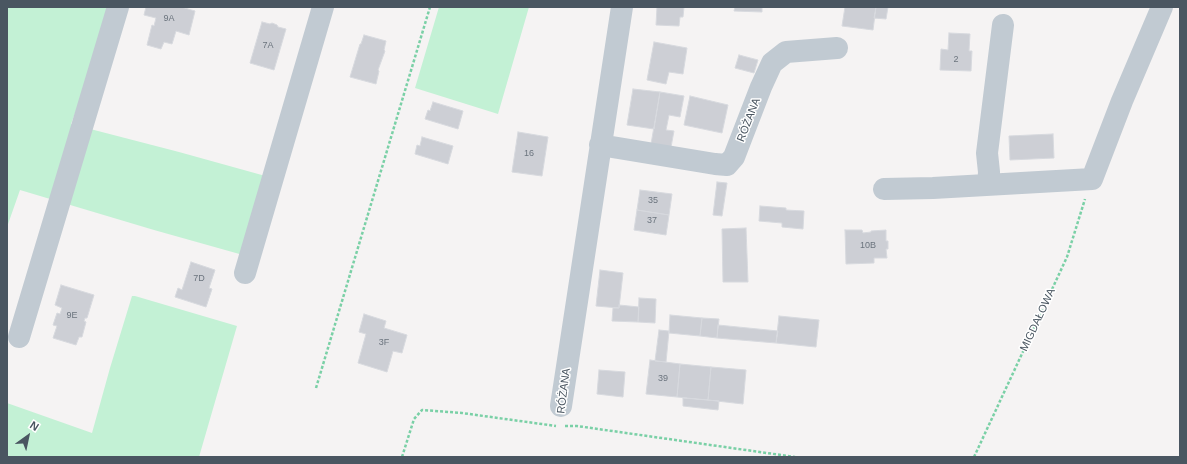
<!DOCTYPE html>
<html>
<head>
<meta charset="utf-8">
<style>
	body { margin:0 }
	#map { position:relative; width:1187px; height:464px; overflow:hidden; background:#f5f3f3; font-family:Helvetica,sans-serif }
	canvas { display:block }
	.frame { position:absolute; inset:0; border:8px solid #4a5661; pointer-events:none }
	.north { position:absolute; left:8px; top:416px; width:40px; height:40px; -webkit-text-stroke:3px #fff; paint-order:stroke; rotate:33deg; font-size:11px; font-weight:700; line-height:16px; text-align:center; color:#4a5661 }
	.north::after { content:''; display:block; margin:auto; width:14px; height:18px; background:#4a5661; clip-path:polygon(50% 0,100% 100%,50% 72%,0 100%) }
</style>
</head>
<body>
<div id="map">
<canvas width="1187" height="464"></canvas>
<div class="frame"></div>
<div class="north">N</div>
</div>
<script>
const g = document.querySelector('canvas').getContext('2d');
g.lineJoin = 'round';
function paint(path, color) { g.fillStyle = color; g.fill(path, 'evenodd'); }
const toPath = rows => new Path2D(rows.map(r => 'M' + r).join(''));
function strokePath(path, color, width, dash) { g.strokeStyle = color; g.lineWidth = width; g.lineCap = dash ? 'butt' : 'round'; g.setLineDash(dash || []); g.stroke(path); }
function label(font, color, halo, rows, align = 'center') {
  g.font = font + ' Helvetica,sans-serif'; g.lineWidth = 3; g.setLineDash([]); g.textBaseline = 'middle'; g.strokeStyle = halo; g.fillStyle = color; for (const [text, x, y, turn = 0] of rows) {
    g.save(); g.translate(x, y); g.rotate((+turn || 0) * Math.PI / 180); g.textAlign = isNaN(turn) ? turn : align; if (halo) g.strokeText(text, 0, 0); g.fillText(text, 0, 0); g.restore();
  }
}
paint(toPath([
	[7,7,110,7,99,49,71,124,179,152,269,177,243,255,154,230,20,190,7,227],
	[439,7,529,7,498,114,415,88],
	[132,296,135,296,237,326,199,457,7,457,7,403,92,433,110,368]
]), '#c3f1d5');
const building = toPath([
	[146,7,181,7,195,11,189,35,176,31,172,44,164,42,161,49,147,45,152,25,154,26,156,18,144,15,146,7],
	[657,7,684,7,683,17,680,17,679,26,656,25,657,7],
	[735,7,762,7,762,12,734,11,735,7],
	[845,7,876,7,873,30,842,26,845,7],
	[876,7,888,7,886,19,874,18,876,7],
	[262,22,270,24,272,23,277,25,278,27,286,29,274,70,250,63,262,22],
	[949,33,970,34,969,51,972,51,971,71,940,70,941,49,948,50,949,33],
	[364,35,386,41,384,50,385,51,378,70,379,71,376,84,350,77,360,44,361,44,364,35],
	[654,42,687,48,683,74,669,72,666,84,647,80,654,42],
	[739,55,758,60,754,73,735,68,739,55],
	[633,89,660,92,654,129,627,125,633,89],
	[660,92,684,96,680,117,669,115,666,130,674,131,671,147,651,144,660,92],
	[690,96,728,105,722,133,684,125,690,96],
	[433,102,463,111,458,129,425,119,428,110,430,111,433,102],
	[518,132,548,137,542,176,512,172,518,132],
	[1053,134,1054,158,1010,160,1009,136,1053,134],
	[422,137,453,146,448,164,415,154,417,145,420,146,422,137],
	[717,182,727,183,722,216,713,215,717,182],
	[640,190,672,194,669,215,637,210,640,190],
	[760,206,786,208,786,210,804,211,803,229,782,227,782,223,759,221,760,206],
	[637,210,669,215,666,235,634,230,637,210],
	[746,228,748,282,723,282,722,229,746,228],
	[845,230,862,230,863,233,871,232,871,231,886,230,886,241,888,241,888,249,886,249,887,258,874,258,874,263,846,264,845,230],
	[191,262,215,270,209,288,212,289,206,307,175,297,178,288,182,290,191,262],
	[600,270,623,273,619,308,596,306,600,270],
	[61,285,94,295,87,318,85,318,84,321,86,322,82,337,79,337,76,345,53,338,57,326,53,325,57,313,60,314,62,308,55,305,61,285],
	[639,298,656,299,655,323,638,322,639,298],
	[619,305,639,307,638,322,612,321,613,308,619,308,619,305],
	[364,314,386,321,384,328,407,335,402,353,393,351,387,372,358,363,366,334,359,332,364,314],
	[670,315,702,318,700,336,669,333,670,315],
	[779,316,819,320,816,347,776,343,779,316],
	[702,318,719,319,717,338,700,336,702,318],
	[718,325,778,331,776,343,717,338,718,325],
	[659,330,669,331,666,362,655,361,659,330],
	[650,360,680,364,677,397,646,394,650,360],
	[680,364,711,367,708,400,677,397,680,364],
	[711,367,746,370,743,404,708,400,711,367],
	[599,370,625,372,623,397,597,394,599,370],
	[683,398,719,401,718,410,683,406,683,398]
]);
paint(building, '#cdcfd5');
strokePath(building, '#d7d9de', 1);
strokePath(toPath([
	[316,388,430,7],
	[565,426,577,426,795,457],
	[402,457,414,419,422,410,462,413,556,426],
	[974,457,1067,257,1085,199]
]), '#7ad0a6', 2.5, [3, 2]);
strokePath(toPath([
	[600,145,715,164,727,165,734,157,761,87,772,63,786,52,837,48],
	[988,185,989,172,987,153,1003,25],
	[884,189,933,188,1092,179,1122,101,1162,7],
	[245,273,323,7],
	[19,337,118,7],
	[561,406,622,7]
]), '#c1cad2', 22);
label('9px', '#6b747e', null, [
	["9A",169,19],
	["7A",268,46],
	["2",956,60],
	["16",529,154],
	["35",653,201],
	["37",652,221],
	["10B",868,246],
	["7D",199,279],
	["9E",72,316],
	["3F",384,343],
	["39",663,379]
]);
label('11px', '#4a5661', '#fff', [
	["RÓŻANA",749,120,-69],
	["MIGDAŁOWA",1038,320,-65],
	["RÓŻANA",564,391,-83]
]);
</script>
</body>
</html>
